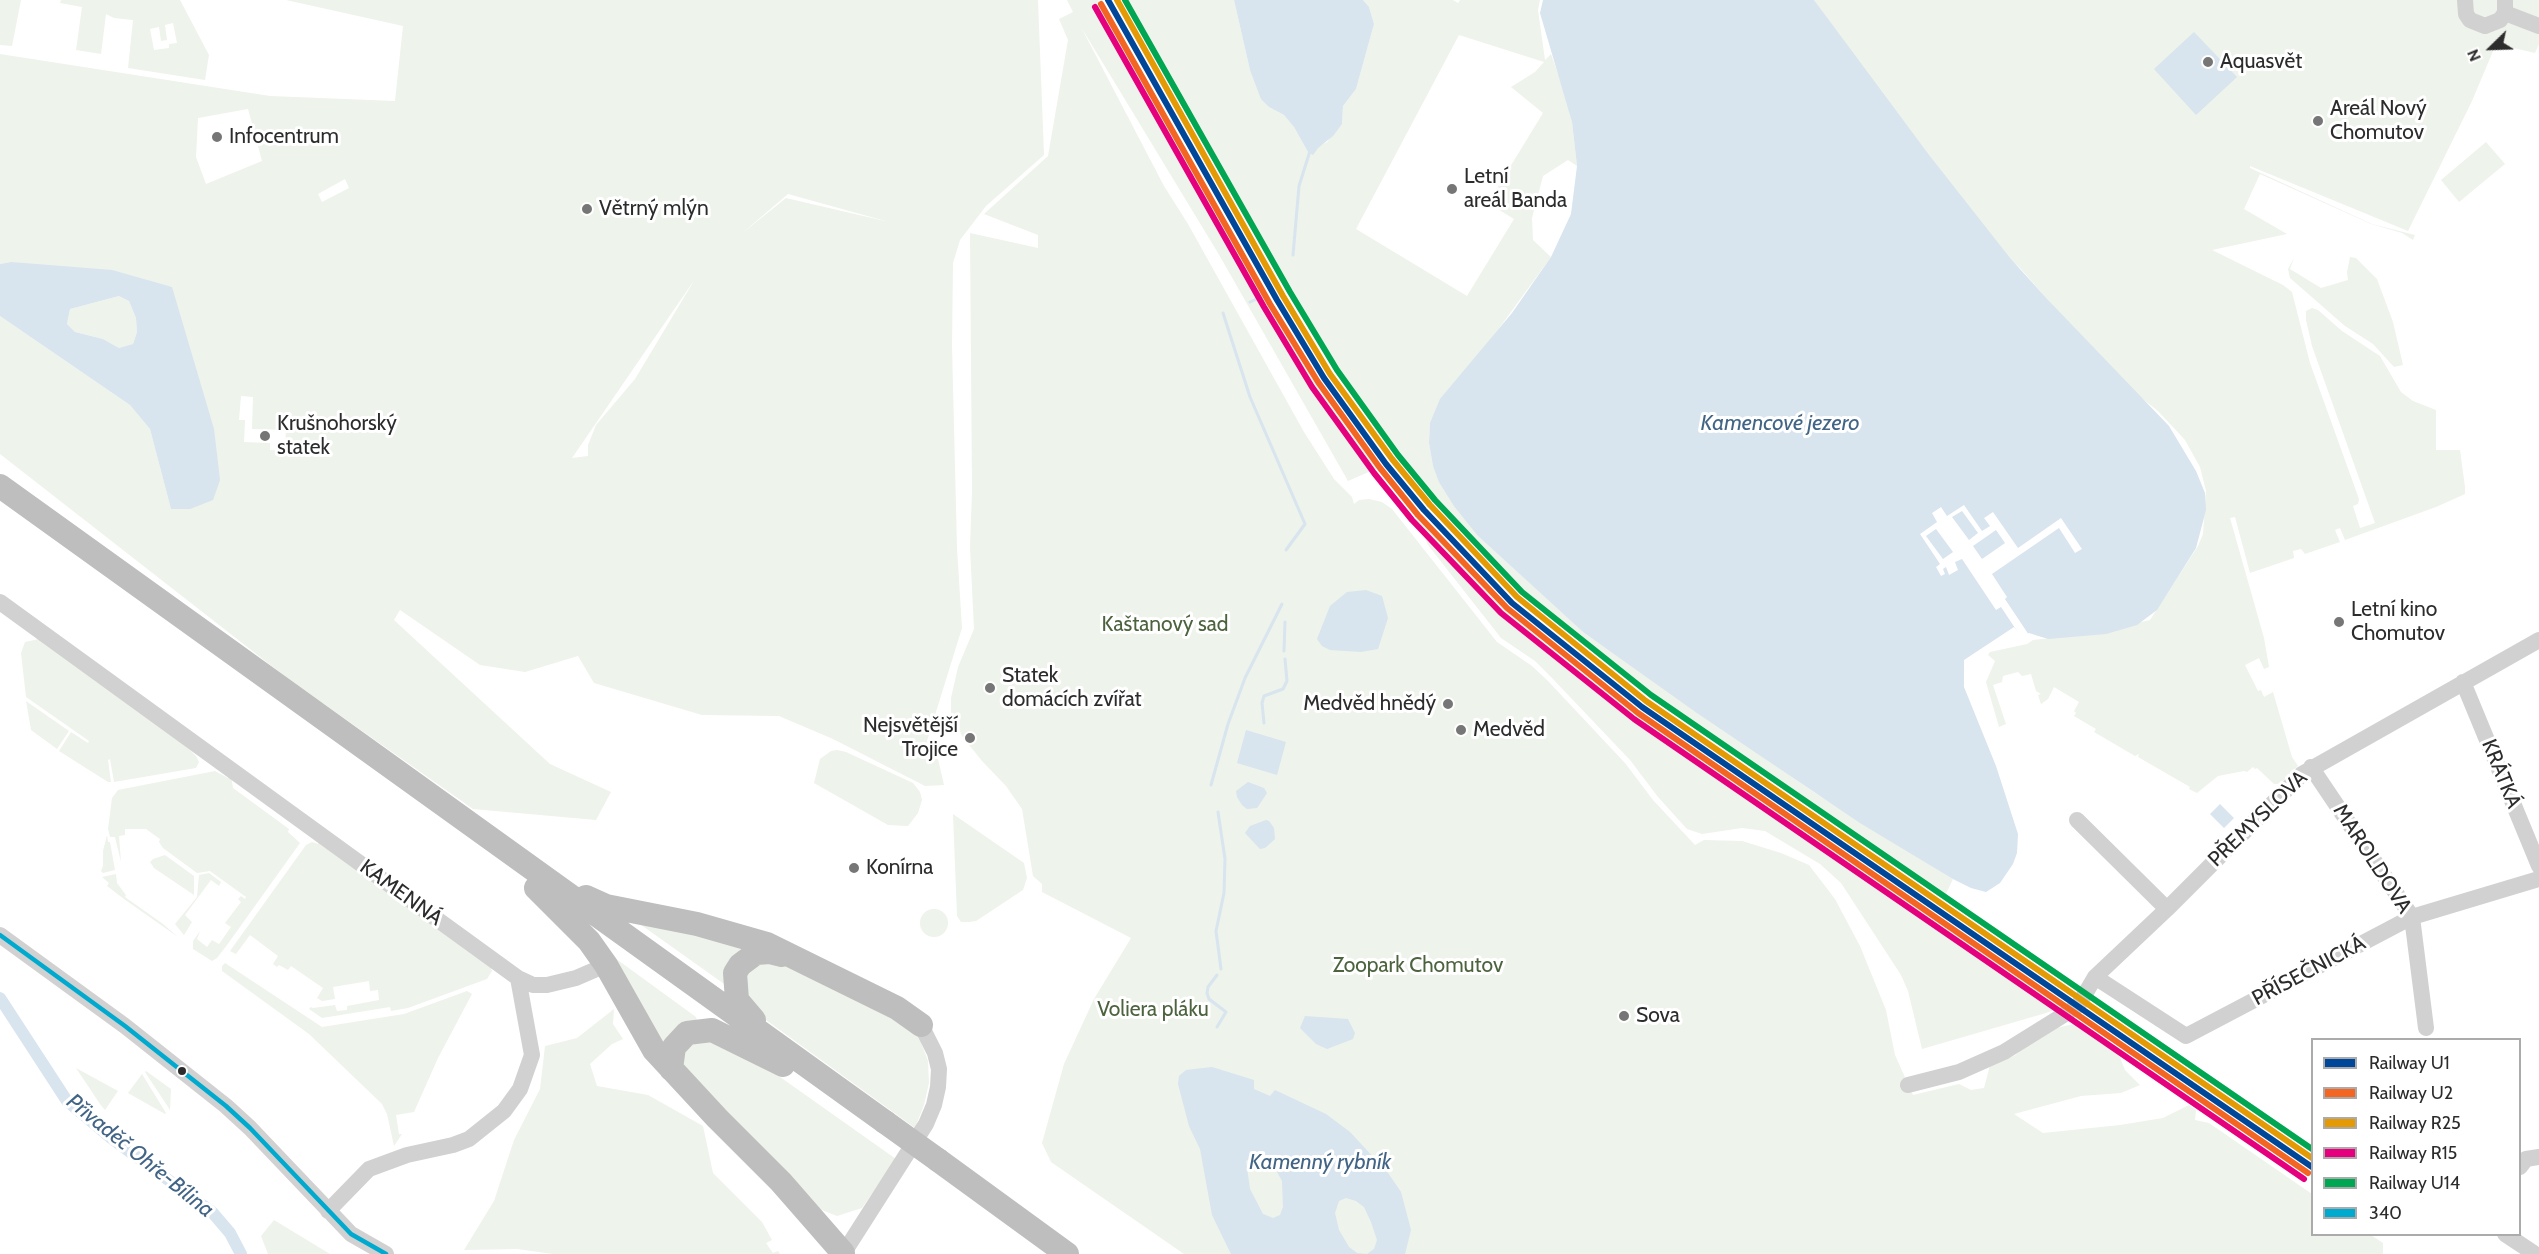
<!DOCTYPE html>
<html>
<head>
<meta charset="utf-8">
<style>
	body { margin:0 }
	#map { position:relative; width:2539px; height:1254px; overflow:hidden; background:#fff; font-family:Cabin,sans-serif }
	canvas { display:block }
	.legend { position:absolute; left:2311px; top:1038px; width:210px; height:198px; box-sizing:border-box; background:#fff; border:2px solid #ababab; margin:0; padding:8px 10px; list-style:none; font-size:18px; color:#2c2c2c }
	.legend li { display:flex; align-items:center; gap:12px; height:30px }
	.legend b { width:30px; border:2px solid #ababab }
	.north { position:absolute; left:2461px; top:18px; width:60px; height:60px; -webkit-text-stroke:4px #fff; paint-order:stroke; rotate:247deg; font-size:16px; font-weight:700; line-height:24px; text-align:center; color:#2c2c2c }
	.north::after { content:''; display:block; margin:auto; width:21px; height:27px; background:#2c2c2c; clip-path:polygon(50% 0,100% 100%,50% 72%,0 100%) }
</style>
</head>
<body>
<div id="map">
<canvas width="2539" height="1254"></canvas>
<ul class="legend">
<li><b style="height:8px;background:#00479a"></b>Railway U1</li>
<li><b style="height:8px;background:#f26522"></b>Railway U2</li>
<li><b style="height:8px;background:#e39a04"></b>Railway R25</li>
<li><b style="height:8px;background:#e5007d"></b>Railway R15</li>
<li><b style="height:8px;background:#00a651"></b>Railway U14</li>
<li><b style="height:8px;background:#00a9ce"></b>340</li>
</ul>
<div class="north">N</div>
</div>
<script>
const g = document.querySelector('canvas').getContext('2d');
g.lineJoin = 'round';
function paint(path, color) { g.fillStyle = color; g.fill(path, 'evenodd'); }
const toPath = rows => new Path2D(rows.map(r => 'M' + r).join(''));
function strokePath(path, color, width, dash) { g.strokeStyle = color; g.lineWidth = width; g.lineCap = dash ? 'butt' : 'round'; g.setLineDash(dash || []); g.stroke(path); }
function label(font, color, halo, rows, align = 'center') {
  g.font = font + ' Cabin,sans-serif'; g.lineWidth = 6; g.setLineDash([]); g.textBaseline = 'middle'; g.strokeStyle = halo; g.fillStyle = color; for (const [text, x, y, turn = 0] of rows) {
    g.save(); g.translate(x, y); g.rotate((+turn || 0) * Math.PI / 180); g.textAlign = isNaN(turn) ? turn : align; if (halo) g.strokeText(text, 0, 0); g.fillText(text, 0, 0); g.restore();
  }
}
paint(toPath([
	[0,0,21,0,12,46,0,45],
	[61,0,180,0,209,55,205,80,128,68,133,20,114,18,106,14,101,54,76,50,82,7,60,3],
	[173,23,177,43,169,44,169,48,154,50,150,29,159,27,161,41,167,40,165,25],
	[286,0,1038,0,1044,155,986,206,960,240,953,263,952,346,957,548,962,628,927,741,938,759,944,785,925,786,833,739,779,716,702,715,594,683,578,656,525,672,480,665,400,610,394,620,550,764,611,792,596,820,473,809,287,678,0,454,0,316,130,405,150,429,171,509,172,287,11,262,0,264,0,54,270,96,395,101,403,26],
	[248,109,262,161,206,184,196,157,198,118],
	[345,179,349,188,322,202,318,194],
	[788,194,889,222,786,198,740,235],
	[695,279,635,379,596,425,588,445,588,456,572,458],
	[241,396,253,397,252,429,286,430,285,451,270,450,270,443,244,442,245,420,239,420],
	[1067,0,1098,0,1292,344,1347,429,1378,468,1348,481,1218,253,1081,27,1164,186,1188,224,1304,432,1334,479,1352,497,1354,504,1359,500,1369,499,1382,502,1392,509,1497,642,1532,666,1548,681,1625,763,1653,800,1695,845,1704,840,1742,841,1781,853,1809,865,1835,899,1860,946,1886,1010,1895,1055,1913,1095,1959,1084,1971,1090,1984,1088,1990,1065,1994,1062,2014,1056,2047,1030,2083,1022,2119,1055,2125,1070,2140,1085,2121,1093,2081,1096,2014,1114,2043,1133,2120,1125,2163,1118,2189,1105,2196,1110,2195,1120,2209,1123,2312,1194,2312,1234,2371,1235,2383,1243,2383,1254,1184,1254,1051,1162,1042,1143,1064,1064,1094,999,1131,938,1042,892,1042,884,1033,876,1022,809,1006,786,982,761,962,736,951,712,951,698,958,667,974,629,970,547,972,491,970,233,1038,248,1038,235,984,214,1048,156,1068,40,1059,19,1073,12],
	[1127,0,1234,0,1250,70,1269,107,1284,115,1294,127,1308,152,1327,142,1342,124,1343,106,1356,89,1374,24,1369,7,1363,0,1453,0,1458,3,1460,0,1540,0,1538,10,1545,60,1551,54,1565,94,1572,122,1577,166,1568,160,1543,176,1532,218,1533,240,1551,257,1430,423,1429,443,1433,466,1478,536,1583,632,1815,793,1953,879,1945,896,1653,694,1588,645,1522,591,1493,563,1432,496,1398,452,1338,369,1287,284],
	[1459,35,1544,62,1535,72,1511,87,1543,113,1488,203,1514,219,1467,296,1356,229],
	[1814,0,2539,0,2539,44,2535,53,2496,44,2472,101,2408,231,2250,166,2250,168,2372,224,2415,235,2413,240,2402,233,2371,224,2260,174,2244,209,2287,234,2212,250,2283,285,2292,292,2310,363,2359,499,2358,504,2353,506,2360,528,2375,523,2312,346,2306,320,2306,311,2312,308,2318,310,2342,331,2380,356,2401,392,2413,401,2436,410,2436,450,2460,450,2465,487,2465,494,2436,507,2345,540,2340,528,2335,530,2340,542,2305,554,2301,549,2293,551,2294,558,2250,573,2235,517,2230,518,2264,638,2269,667,2264,669,2259,658,2245,665,2258,691,2261,690,2264,697,2273,692,2292,757,2298,766,2280,784,2274,784,2257,768,2255,769,2253,767,2247,772,2244,771,2218,776,2197,793,2189,789,2190,787,2138,757,2139,754,2135,756,2094,732,2096,729,2074,716,2076,713,2074,711,2079,702,2054,687,2048,699,2041,704,2038,695,2041,694,2036,691,2031,674,2022,676,2018,672,2003,676,2002,682,1993,685,2006,724,1999,727,1986,682,1995,661,1988,655,1990,652,2027,644,2033,640,2109,632,2110,629,2150,620,2198,546,2203,534,2206,491,2200,467,2185,440,2158,411,2115,377,2020,268,1996,246,1918,141,1911,136],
	[2486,142,2505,164,2459,202,2441,180],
	[2350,257,2356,258,2377,279,2393,322,2403,365,2394,367,2373,344,2345,326,2290,278,2288,269,2294,258,2290,269,2321,288,2348,280,2347,272],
	[119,296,129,301,136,318,137,332,133,344,119,348,103,339,75,332,67,324,70,309],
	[1413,512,1505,610,1572,665,1638,715,2061,1007,2046,1013,1922,1049,1908,991,1901,975,1841,883,1820,864,1765,831,1742,828,1702,834,1687,829,1658,797,1630,760,1551,677,1535,661,1501,638,1428,545],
	[39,639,188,748,196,756,199,762,196,768,114,782,110,759,108,760,111,782,108,782,59,751,71,732,88,743,89,741,26,697,21,653,25,642],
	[26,701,69,731,57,749,31,730],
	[837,750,846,752,913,783,920,792,922,800,918,813,908,826,888,825,814,783,820,759,831,751],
	[215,771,228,778,231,776,233,788,289,829,288,832,300,843,227,945,217,958,212,961,193,949,193,941,200,931,197,939,207,947,212,940,219,944,231,927,225,923,241,902,238,899,241,896,245,899,246,897,210,871,197,873,163,848,159,842,160,839,146,829,125,829,125,835,119,836,121,862,115,837,110,837,108,829,112,798,118,790],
	[953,814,1024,863,1027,878,1023,890,976,921,969,922,961,922,957,916],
	[107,835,108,842,110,842,115,870,103,873,101,871,103,866,103,851],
	[319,840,490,965,492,971,487,979,408,1008,391,1011,390,1007,322,1018,309,1009,311,1007,313,1008,335,1005,337,1011,347,1010,347,1006,379,1000,378,990,370,991,369,981,333,987,335,999,322,1001,317,998,323,988,291,966,288,970,279,965,277,967,273,964,278,956,250,935,236,954,230,951,306,845,312,842,318,844],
	[165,855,194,876,194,895,154,868,150,862,153,859],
	[209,873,221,882,219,886,211,880,185,915,192,922,184,935,175,924,197,897,199,875],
	[116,874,117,883,126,895,125,897,163,924,178,937,124,899,107,886,109,883,102,877],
	'920 923a14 14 0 1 1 28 0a14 14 0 1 1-28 0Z',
	[637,922,693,934,742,948,724,969,727,986],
	[765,957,893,1014,919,1037,928,1061,929,1083,924,1105,915,1128,766,1020,746,1000,741,978],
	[615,958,696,1017,697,1020,665,1049],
	[225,963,322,1027,404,1014,467,991,472,994,438,1058,414,1112,396,1115,399,1134,402,1134,394,1146,387,1114,382,1104,309,1034,222,971,222,966],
	[614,1009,613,1024,623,1039,612,1044,590,1064,597,1086,648,1095,703,1126,713,1173,762,1222,772,1240,766,1243,773,1253,778,1251,780,1254,553,1254,517,1249,464,1250,494,1201,514,1140,540,1089,545,1046,577,1038],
	[699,1036,756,1060,896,1159,862,1208,837,1216,822,1210,801,1194,682,1070,680,1058],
	[76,1068,118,1091,105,1110,100,1104],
	[146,1071,171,1089,170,1110,145,1072],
	[142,1074,166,1113,165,1114,128,1093],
	[274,1220,330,1254,268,1254,261,1236]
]), '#eef3eb');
paint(toPath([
	[1234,0,1363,0,1369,7,1374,24,1356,89,1343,106,1342,124,1333,136,1318,148,1313,155,1308,152,1294,127,1284,115,1269,107,1261,99,1250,70],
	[1543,0,1814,0,1929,155,2010,258,2048,300,2169,426,2196,471,2205,493,2206,510,2196,548,2157,610,2137,625,2106,634,2048,639,2029,633,2022,637,2014,627,1964,660,1964,687,1996,766,2018,834,2017,853,2013,864,2000,883,1986,892,1971,888,1953,879,1860,823,1697,713,1583,632,1478,536,1454,506,1439,482,1433,466,1429,443,1430,423,1440,399,1512,313,1551,257,1571,214,1577,166,1572,122,1540,13],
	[2194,32,2237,77,2196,115,2154,69],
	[11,262,112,270,172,287,214,429,220,480,213,500,190,509,171,509,150,429,130,405,0,316,0,264],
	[119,296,129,301,136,318,137,332,133,344,119,348,103,339,75,332,67,324,70,309],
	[1366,590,1382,596,1388,618,1378,649,1361,652,1330,650,1322,646,1317,639,1330,606,1347,592],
	[1246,730,1286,742,1277,775,1237,763],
	[1248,782,1264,788,1267,793,1257,808,1247,809,1242,805,1237,797,1236,791],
	[2220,804,2234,818,2224,828,2210,814],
	[1266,820,1269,821,1274,828,1275,839,1265,848,1260,849,1245,833,1250,826],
	[1305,1016,1348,1019,1355,1033,1353,1039,1327,1049,1316,1044,1300,1028],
	[1212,1067,1254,1080,1254,1089,1270,1096,1275,1090,1326,1114,1350,1132,1388,1173,1401,1192,1411,1230,1405,1254,1231,1254,1212,1215,1200,1149,1189,1126,1178,1084,1179,1076,1186,1070],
	[1252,1157,1264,1160,1276,1170,1282,1181,1283,1207,1280,1215,1273,1218,1263,1214,1250,1189,1246,1161],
	[1346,1198,1356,1201,1364,1207,1371,1222,1377,1240,1374,1249,1367,1254,1357,1253,1349,1247,1339,1230,1335,1213,1339,1201]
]), '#d8e4ee');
paint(toPath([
	[1964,505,1982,531,1990,526,1984,518,1993,512,2018,548,2061,518,2082,549,2075,553,2059,528,1992,574,2007,597,2005,599,2029,635,2023,640,2001,607,1996,610,1962,559,1955,562,1958,570,1949,575,1946,567,1943,569,1945,574,1941,576,1936,567,1940,564,1920,534,1937,522,1932,513,1941,507,1947,516],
	[1962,511,1978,533,1969,540,1952,517],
	[1936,529,1953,552,1943,559,1926,536],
	[1996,530,2005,543,1982,559,1973,546]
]), '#fff');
strokePath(toPath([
	[1293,255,1299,186,1310,151],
	[1250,302,1263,296],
	[1223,313,1250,397,1305,524,1286,550],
	[1284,651,1285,622],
	[1264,723,1262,703,1264,696,1283,689,1287,681,1285,659],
	[1211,785,1228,724,1245,678,1282,604],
	[1218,812,1225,859,1224,893,1216,931,1221,969],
	[1217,975,1208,987,1207,993,1209,999,1226,1012,1217,1027]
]), '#d8e4ee', 3);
strokePath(toPath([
	[0,998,67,1101,111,1138,212,1212,230,1233,241,1254]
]), '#d8e4ee', 12);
strokePath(toPath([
	[2465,0,2466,14,2470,20,2485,26,2500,20,2505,13,2505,0],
	[2505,13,2539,26],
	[0,602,518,978,532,1055,520,1089,504,1111,469,1139,453,1145,407,1155,369,1169,328,1211],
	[2463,682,2539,866],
	[2311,767,2412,917,2426,1028],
	[2077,820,2167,909],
	[0,935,125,1026,226,1106,250,1128,351,1234,386,1254],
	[2095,977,2186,1036,2412,917,2539,879],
	[518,978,533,985,547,985,576,978,606,965],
	[1908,1085,1959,1072,2004,1052,2078,1006,2095,977,2167,909,2302,774,2539,640],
	[2520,1167,2526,1159,2539,1157],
	[2505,1234,2535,1254],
	[843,1254,926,1124,934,1105,938,1087,939,1069,935,1053,921,1025]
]), '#d1d1d1', 16);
strokePath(toPath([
	[0,486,885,1122],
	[536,888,589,941,606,965,654,1050,717,1118,781,1182,843,1253],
	[586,897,606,906,697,924,767,944,897,1008,921,1025],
	[754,1020,737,1000,735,973,740,965,756,953,770,952,782,955],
	[671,1069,674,1047,687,1033,712,1030,783,1065],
	[938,1160,1067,1254]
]), '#bebebe', 24);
strokePath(toPath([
	[885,1122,938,1160]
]), '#bebebe', 24);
strokePath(toPath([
	[0,935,125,1026,226,1106,250,1128,351,1234,386,1254]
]), '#00a9ce', 4.5);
strokePath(toPath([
	[1108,0,1277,300,1324,378,1386,464,1424,510,1512,603,1642,707,2312,1167]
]), '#00479a', 6);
strokePath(toPath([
	[1101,4,1270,304,1318,382,1380,468,1418,515,1507,608,1638,713,2308,1173]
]), '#f26522', 6);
strokePath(toPath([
	[1117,0,1283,296,1330,374,1392,459,1430,505,1517,597,1646,701,2312,1158]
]), '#e39a04', 6);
strokePath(toPath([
	[1095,7,1264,307,1312,387,1374,473,1412,520,1501,613,1634,719,2304,1179]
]), '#e5007d', 6);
strokePath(toPath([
	[1125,0,1290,292,1337,370,1398,455,1435,500,1522,592,1651,695,2312,1149]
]), '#00a651', 6);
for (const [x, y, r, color] of [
	[2208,62,6,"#767676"],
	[2318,121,6,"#767676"],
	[217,137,6,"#767676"],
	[1452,189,6,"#767676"],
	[587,209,6,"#767676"],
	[265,436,6,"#767676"],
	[2339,622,6,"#767676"],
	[990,688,6,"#767676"],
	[1448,704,6,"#767676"],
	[1461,730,6,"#767676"],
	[970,738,6,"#767676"],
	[854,868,6,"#767676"],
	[1624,1016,6,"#767676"],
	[182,1071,5,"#2c2c2c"]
]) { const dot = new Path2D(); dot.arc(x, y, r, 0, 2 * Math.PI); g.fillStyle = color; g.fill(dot); strokePath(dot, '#fff', 2); }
label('21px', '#2c2c2c', '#fff', [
	["Aquasvět",2220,62],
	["Areál Nový",2330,109],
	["Chomutov",2330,133],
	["Infocentrum",229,137],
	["Letní",1464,177],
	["areál Banda",1464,201],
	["Větrný mlýn",599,209],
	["Krušnohorský",277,424],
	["statek",277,448],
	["Letní kino",2351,610],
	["Chomutov",2351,634],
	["Statek",1002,676],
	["domácích zvířat",1002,700],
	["Medvěd hnědý",1436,704,"right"],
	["Nejsvětější",958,726,"right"],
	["Trojice",958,750,"right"],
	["Medvěd",1473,730],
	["Konírna",866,868],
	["Sova",1636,1016]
], 'left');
label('21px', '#4c633e', '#fff', [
	["Kaštanový sad",1165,625],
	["Zoopark Chomutov",1418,966],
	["Voliera pláku",1153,1010]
]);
label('21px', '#2c2c2c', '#fff', [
	["KRÁTKÁ",2501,774,68],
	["PŘEMYSLOVA",2258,819,-44],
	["MAROLDOVA",2372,859,57],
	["KAMENNÁ",401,893,36],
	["PŘÍSEČNICKÁ",2309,971,-28]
]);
label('italic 22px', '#426586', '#fff', [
	["Kamencové jezero",1780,424],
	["Přivaděč Ohře-Bílina",140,1156,39],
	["Kamenný rybník",1320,1163]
]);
</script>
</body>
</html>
